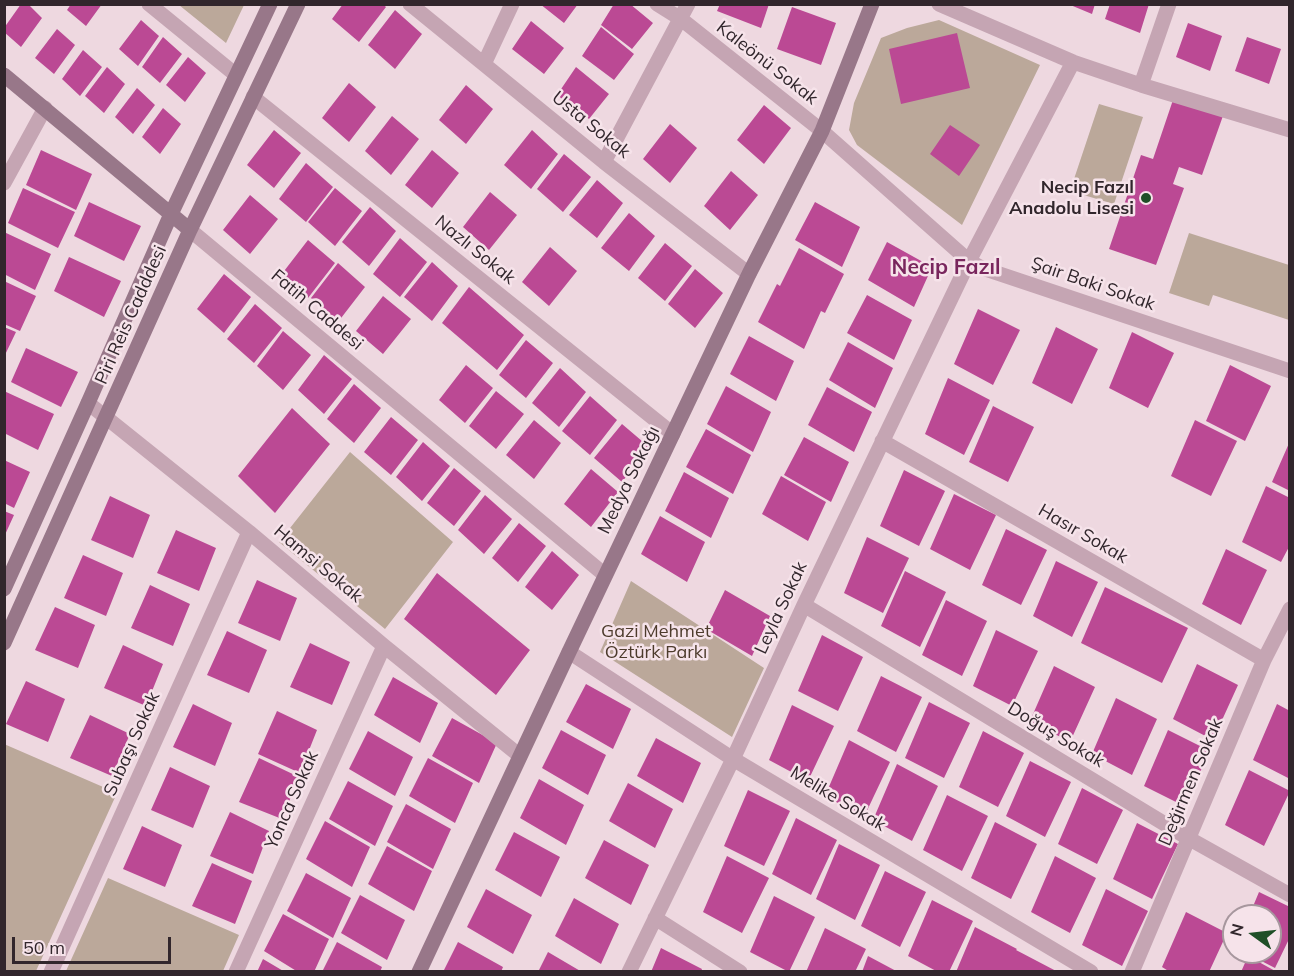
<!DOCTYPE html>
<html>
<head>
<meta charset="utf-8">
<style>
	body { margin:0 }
	#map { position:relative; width:1294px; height:976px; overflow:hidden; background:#eed8e0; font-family:Mulish,sans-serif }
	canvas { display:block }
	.frame { position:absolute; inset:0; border:6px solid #31262c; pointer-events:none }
	.north { position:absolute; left:1222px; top:904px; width:60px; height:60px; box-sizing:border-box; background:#f6e3ea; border:2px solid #a7979e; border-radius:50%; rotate:285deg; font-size:16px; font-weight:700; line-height:24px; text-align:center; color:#31262c }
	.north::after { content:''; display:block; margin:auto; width:21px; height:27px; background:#1f4f27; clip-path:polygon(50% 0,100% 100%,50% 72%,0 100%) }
	.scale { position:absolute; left:12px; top:937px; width:159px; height:27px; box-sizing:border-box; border:3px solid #31262c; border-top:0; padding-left:8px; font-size:18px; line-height:21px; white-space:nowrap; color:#31262c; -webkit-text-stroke:4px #f6e3ea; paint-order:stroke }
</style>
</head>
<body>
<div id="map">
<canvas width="1294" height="976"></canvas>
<div class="frame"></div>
<div class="north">N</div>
<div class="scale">50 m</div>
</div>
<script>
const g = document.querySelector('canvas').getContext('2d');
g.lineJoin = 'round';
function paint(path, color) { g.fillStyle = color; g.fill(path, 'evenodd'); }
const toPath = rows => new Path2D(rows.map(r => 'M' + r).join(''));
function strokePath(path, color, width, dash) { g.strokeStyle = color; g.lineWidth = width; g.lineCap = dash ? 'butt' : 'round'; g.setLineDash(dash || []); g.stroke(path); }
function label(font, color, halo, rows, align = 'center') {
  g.font = font + ' Mulish,sans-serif'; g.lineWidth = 5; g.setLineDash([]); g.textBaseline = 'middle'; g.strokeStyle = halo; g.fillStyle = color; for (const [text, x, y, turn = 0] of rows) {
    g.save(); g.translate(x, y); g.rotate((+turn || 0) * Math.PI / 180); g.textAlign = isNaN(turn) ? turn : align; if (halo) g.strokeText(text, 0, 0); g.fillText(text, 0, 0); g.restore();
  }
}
paint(toPath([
	[179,5,244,5,226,43],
	[939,20,1040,65,962,225,857,145,849,130,854,103,881,38,907,28],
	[1099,104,1143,117,1114,204,1070,191],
	[1189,233,1289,265,1289,320,1213,295,1209,306,1169,293],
	[350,452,453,542,385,629,279,542],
	[631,581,764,668,732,737,600,652],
	[4,744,117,793,36,971,5,971],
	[108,878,239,935,223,971,66,971]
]), '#bba89a');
paint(toPath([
	[21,4,28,4,42,18,21,47,4,32,4,28],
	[71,4,102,4,86,26,67,10],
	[343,4,383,4,386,7,359,42,332,19],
	[540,4,578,4,564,23],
	[614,4,630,4,653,23,632,49,601,25],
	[720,4,769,4,761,28,717,11],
	[1068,4,1095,4,1092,14],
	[1110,4,1149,4,1140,33,1105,19],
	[792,7,836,23,821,65,777,49],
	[395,10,422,34,395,69,368,45],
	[141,20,159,36,138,66,119,49],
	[531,21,564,48,544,74,512,49],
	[1188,23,1222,36,1210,71,1176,57],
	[601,27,634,54,614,80,582,56],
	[57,29,75,45,54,74,35,58],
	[957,33,970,88,901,104,889,49],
	[163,37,182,54,160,83,142,67],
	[1247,37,1281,49,1269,84,1235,71],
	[83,50,102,67,80,96,62,79],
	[188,57,206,73,185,102,166,85],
	[107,67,125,84,104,113,85,96],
	[576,67,609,94,589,119,557,95],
	[349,83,376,107,349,142,322,118],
	[466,85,493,109,466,144,439,120],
	[137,88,155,105,133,134,115,117],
	[1174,97,1224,113,1202,175,1179,167,1173,184,1184,188,1156,265,1109,249,1141,155,1153,159],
	[764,105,791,128,764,164,737,140],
	[163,108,181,124,160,154,142,137],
	[392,116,419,139,391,175,365,151],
	[670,124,697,148,670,183,643,159],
	[950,125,980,145,959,176,930,154],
	[274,130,301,153,274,188,247,165],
	[532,130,558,154,531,189,504,165],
	[41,150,92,174,76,210,26,185],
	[432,150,459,173,432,208,405,185],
	[564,154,591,177,563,212,537,189],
	[306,163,333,187,306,222,279,199],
	[731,171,758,195,730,230,704,206],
	[597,180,623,203,597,238,569,215],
	[23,188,75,212,58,248,8,223],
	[335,188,362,211,335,246,308,222],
	[490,192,517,215,489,250,463,227],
	[250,195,278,219,250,254,223,230],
	[89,202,141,226,124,261,74,236],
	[815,202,860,227,842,267,795,240],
	[370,207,396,231,369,266,342,242],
	[629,213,655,236,629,271,601,248],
	[4,232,51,254,35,290,4,274],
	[400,238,427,262,400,297,373,274],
	[308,240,335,263,308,298,281,275],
	[887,242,932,267,914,307,868,280],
	[665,243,692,266,665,301,638,278],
	[550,247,577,271,549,306,522,282],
	[799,248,844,274,825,313,821,311,804,349,758,322,777,284,780,286],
	[69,257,121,281,104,317,54,291],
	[432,262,458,286,432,321,404,297],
	[338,263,365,287,338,322,311,298],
	[695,269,723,293,695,328,668,304],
	[224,274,251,297,224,333,197,309],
	[4,281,36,296,20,331,4,324],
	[469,287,524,335,497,370,442,323],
	[867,295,912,320,894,360,847,333],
	[383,296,411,319,383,354,356,331],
	[255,304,282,328,254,363,227,339],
	[978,309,1020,330,993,385,954,364],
	[4,327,16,332,4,357],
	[1056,327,1098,349,1072,404,1032,383],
	[283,331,311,355,283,390,257,366],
	[1132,332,1174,353,1148,408,1109,388],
	[749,336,794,361,776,401,730,374],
	[526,340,553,363,526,398,499,375],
	[848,342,893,368,875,408,829,380],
	[26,348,78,372,61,407,11,382],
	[324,355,352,379,324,414,298,390],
	[466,365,493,388,465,423,439,400],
	[1230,365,1271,386,1245,441,1206,421],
	[560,368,586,392,559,427,532,403],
	[948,378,990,400,964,455,925,434],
	[354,384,381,408,354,443,327,419],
	[726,386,771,412,753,452,707,424],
	[827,387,872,412,854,452,808,425],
	[4,391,54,414,38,450,4,433],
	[496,391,524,414,496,449,469,426],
	[590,396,617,420,590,455,562,431],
	[993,406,1034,427,1008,482,969,462],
	[292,408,330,444,275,513,238,476],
	[391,417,418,440,391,475,364,452],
	[534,420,561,443,534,479,506,455],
	[1195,420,1237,441,1211,496,1171,476],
	[622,424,649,447,622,482,594,458],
	[706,429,751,455,733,494,686,467],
	[804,437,849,462,831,502,784,475],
	[1290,441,1290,491,1272,482],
	[423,442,450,466,422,501,396,477],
	[4,460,30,472,14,508,4,503],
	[454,468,481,491,454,526,427,503],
	[591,469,618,492,591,527,564,504],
	[904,470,945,491,919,546,880,526],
	[684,472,729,498,711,538,665,511],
	[781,476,826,502,808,541,762,514],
	[1266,486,1290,498,1290,545,1281,562,1242,542],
	[954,494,996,515,970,570,930,549],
	[485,495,512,519,484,554,458,530],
	[110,496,150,515,133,558,91,540],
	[4,511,14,515,4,537],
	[660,516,705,542,687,582,641,554],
	[519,523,546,546,518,582,492,558],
	[1006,529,1047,550,1021,605,982,585],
	[176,530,216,548,199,591,157,573],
	[867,537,909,558,883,613,844,593],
	[1226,549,1267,570,1241,625,1202,604],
	[552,551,579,575,552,610,525,587],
	[83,555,123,573,106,616,64,598],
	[1056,561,1098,582,1072,637,1033,616],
	[905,571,946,592,920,647,881,626],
	[437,573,530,650,496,695,404,619],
	[257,580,297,598,280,641,238,623],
	[150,585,190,604,173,646,131,628],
	[1105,587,1188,628,1162,683,1081,643],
	[725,590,770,616,752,656,706,629],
	[946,600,987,621,962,676,922,655],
	[55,607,95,625,78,668,35,650],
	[996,630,1038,651,1012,706,973,686],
	[227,631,267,650,249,693,207,675],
	[822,635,863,657,838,711,798,691],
	[310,643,350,662,332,705,290,687],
	[123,645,163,664,146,706,104,688],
	[1197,664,1238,685,1213,740,1173,719],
	[1054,666,1095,687,1070,742,1030,721],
	[881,676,922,697,896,752,857,731],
	[393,677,438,703,420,743,374,715],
	[26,681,65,699,48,742,6,724],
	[586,684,631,709,613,749,566,722],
	[1116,698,1157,719,1132,775,1092,754],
	[929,702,970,723,944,778,905,758],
	[193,704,232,723,215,766,173,747],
	[1277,704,1290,711,1290,779,1253,760],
	[792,705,834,726,808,781,769,760],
	[277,711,317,730,300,773,258,754],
	[90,715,130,734,112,776,70,758],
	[452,718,497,743,479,783,432,756],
	[561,730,606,755,588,795,542,768],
	[1168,730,1210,751,1184,806,1144,786],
	[368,731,413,757,395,796,349,769],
	[983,731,1024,753,998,807,959,787],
	[656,738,701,763,683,803,637,776],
	[849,740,890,762,864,817,825,796],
	[259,758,299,777,282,819,239,802],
	[428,758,473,783,455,823,409,796],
	[1030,761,1071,782,1045,837,1006,816],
	[897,764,938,786,912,841,873,820],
	[170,767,210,786,193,828,151,810],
	[1249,770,1290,791,1264,846,1225,825],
	[539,779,584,805,566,845,520,818],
	[348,781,393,806,375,846,329,819],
	[628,783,673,809,655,848,609,821],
	[1082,788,1123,810,1097,864,1058,844],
	[748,790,790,811,764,866,724,846],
	[947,795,988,816,962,871,923,850],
	[406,804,451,829,433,869,387,842],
	[230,812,269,831,253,874,210,856],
	[796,818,837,840,811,895,772,874],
	[325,821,370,847,352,887,306,859],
	[995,822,1037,844,1011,899,971,878],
	[1137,823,1178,844,1152,899,1113,879],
	[142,826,182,845,165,887,123,869],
	[514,832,560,857,541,897,495,870],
	[604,840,649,865,631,905,585,878],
	[839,844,880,865,855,920,816,899],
	[387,846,432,871,414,911,368,884],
	[727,856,769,878,742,933,703,912],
	[1055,856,1096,878,1070,933,1031,912],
	[212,863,252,881,235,924,192,906],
	[885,871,926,892,900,947,861,926],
	[306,873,351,898,333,938,287,911],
	[486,889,532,915,513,954,467,927],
	[1106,889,1148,911,1122,966,1082,945],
	[1259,892,1290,907,1290,937,1275,968,1244,952,1270,952,1270,916,1249,916],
	[360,895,405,920,387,960,341,933],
	[774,896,815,917,789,972,750,952],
	[574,898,619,924,601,964,555,936],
	[932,900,973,921,949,972,938,972,908,956],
	[1186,912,1227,933,1209,972,1170,972,1162,967],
	[283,914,329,939,314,972,298,972,264,951],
	[975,927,1017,949,1016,950,1058,972,956,972],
	[825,928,866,949,855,972,806,972],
	[337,942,382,967,380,972,322,972],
	[458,942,503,967,501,972,443,972],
	[661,948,702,969,701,972,651,972],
	[548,952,582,972,538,972],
	[868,956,898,972,862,972],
	[1248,956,1277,972,1241,972],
	[263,959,285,972,257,972]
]), '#bb4994');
strokePath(toPath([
	[149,4,236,75],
	[410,4,604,162,749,274],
	[657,4,681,19,822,131,969,261,982,268,1290,371],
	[939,4,1073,62,1141,85,1290,130],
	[484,64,512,4],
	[1141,85,1169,4],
	[253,97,673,434],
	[604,162,688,4],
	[4,183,45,108],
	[190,230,605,575],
	[88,403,249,532,384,646,520,756],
	[882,441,1264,660],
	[804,605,1188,838,1290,895],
	[569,652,733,759,1091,972],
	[655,918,740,972],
	[51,972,249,532],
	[236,972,384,646],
	[629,972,733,759,804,605,969,261,1073,62],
	[1132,972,1264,660,1290,609]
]), '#c5a5b3', 15);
strokePath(toPath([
	[4,75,190,230],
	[4,589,88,403,171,214,270,4],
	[4,643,190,230,298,4],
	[419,972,569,652,749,274,822,131,872,4]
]), '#987789', 15);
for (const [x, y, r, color] of [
	[1146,198,6,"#1f4f27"]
]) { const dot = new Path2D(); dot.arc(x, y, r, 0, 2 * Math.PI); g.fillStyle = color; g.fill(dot); strokePath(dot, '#f6e3ea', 2); }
label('18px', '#31262c', '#f6e3ea', [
	["Kaleönü Sokak",767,63,38],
	["Usta Sokak",591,125,39],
	["Nazlı Sokak",475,250,39],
	["Şair Baki Sokak",1093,284,19],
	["Fatih Caddesi",317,310,40],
	["Piri Reis Cadddesi",131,315,-66],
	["Medya Sokağı",629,480,-64],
	["Hasır Sokak",1083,534,30],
	["Hamsi Sokak",318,564,40],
	["Leyla Sokak",781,608,-65],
	["Doğuş Sokak",1056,735,31],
	["Subaşı Sokak",132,744,-66],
	["Değirmen Sokak",1191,782,-67],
	["Melike Sokak",838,799,31],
	["Yonca Sokak",292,800,-66]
]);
label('bold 18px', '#31262c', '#f6e3ea', [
	["Necip Fazıl",1134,188],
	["Anadolu Lisesi",1134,209]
], 'right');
label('18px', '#4d3b2c', '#f6e3ea', [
	["Gazi Mehmet",656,632],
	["Öztürk Parkı",656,653]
]);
label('bold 21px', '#79265d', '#f6e3ea', [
	["Necip Fazıl",946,268]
]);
</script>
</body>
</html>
